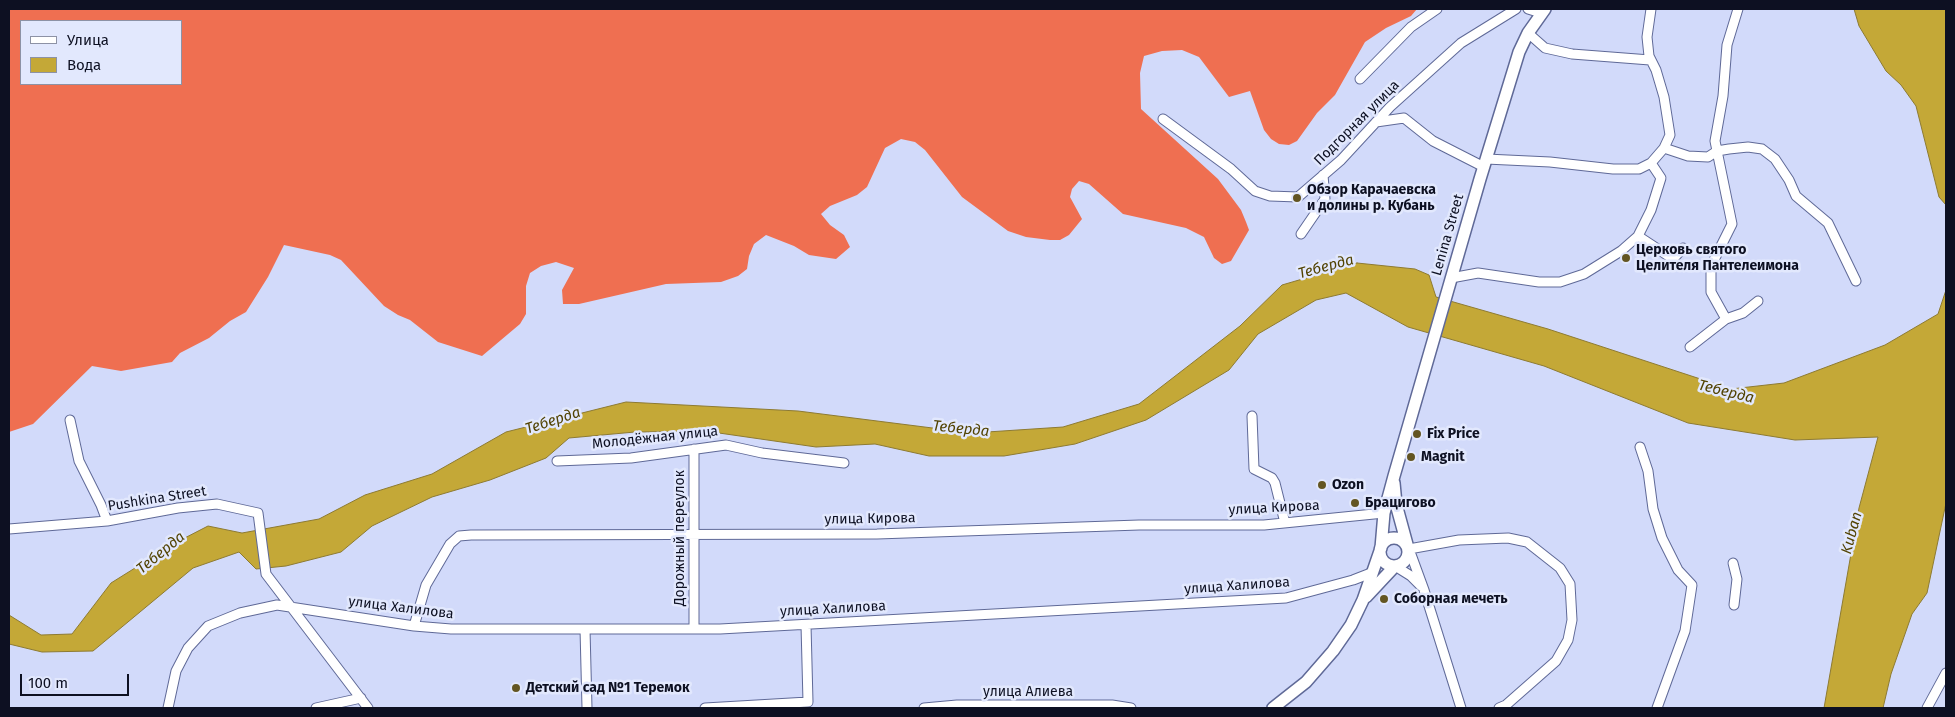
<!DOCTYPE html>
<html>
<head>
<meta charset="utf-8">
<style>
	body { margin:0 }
	#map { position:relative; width:1955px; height:717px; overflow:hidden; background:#d2dafa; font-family:"Fira Sans",sans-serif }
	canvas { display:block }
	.frame { position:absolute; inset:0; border:10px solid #0d1022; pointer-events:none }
	.legend { position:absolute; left:20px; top:20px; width:162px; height:65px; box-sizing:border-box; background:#e2e8fd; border:1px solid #8d92a5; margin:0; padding:6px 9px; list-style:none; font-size:15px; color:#0d1022 }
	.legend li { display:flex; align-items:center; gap:10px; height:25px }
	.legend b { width:25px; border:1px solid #8d92a5 }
	.scale { position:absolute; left:20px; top:674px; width:109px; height:22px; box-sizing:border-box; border:2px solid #0d1022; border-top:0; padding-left:6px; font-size:15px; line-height:18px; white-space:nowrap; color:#0d1022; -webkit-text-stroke:4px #e2e8fd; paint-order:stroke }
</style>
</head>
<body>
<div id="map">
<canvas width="1955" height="717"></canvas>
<div class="frame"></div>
<ul class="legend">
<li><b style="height:6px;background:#fff"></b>Улица</li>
<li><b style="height:14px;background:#c4a837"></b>Вода</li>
</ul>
<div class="scale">100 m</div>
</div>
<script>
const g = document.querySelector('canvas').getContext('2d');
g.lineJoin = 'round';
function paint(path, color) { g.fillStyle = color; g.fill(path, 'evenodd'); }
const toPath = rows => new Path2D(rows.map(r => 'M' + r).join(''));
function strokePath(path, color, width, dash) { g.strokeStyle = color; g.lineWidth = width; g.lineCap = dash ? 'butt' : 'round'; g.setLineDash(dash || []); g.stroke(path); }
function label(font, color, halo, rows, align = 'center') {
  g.font = font + ' "Fira Sans",sans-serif'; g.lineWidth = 5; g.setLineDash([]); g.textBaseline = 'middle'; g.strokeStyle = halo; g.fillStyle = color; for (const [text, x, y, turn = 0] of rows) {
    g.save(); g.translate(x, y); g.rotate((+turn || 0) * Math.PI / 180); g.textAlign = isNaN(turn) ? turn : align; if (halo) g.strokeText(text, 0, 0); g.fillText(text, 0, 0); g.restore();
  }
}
paint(toPath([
	[9,9,1417,9,1411,16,1386,28,1365,42,1335,95,1317,113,1297,141,1289,145,1279,144,1271,139,1264,130,1250,91,1229,97,1199,57,1182,50,1162,51,1144,56,1140,73,1141,109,1218,179,1241,210,1246,222,1249,230,1231,261,1222,264,1214,258,1204,237,1186,228,1123,214,1089,184,1079,181,1072,189,1070,197,1082,219,1069,235,1060,240,1050,240,1026,237,1008,231,962,197,925,150,915,142,901,139,885,148,867,187,857,195,830,206,821,214,830,225,844,235,850,247,836,259,809,255,794,246,766,235,754,244,749,256,747,269,738,276,721,282,666,284,579,304,563,304,562,290,574,268,556,262,541,266,530,273,526,286,526,314,520,324,482,356,438,342,410,320,398,315,384,306,341,260,330,255,284,245,268,277,246,312,230,321,209,338,180,353,172,362,121,371,92,366,33,424,9,432],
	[21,21,181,21,181,84,21,84]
]), '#ef6f51');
const water = toPath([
	[1854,9,1946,9,1946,205,1939,197,1916,106,1901,85,1886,71,1859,26,1854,9],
	[1357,263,1415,269,1429,275,1436,297,1548,329,1731,389,1784,383,1885,345,1938,314,1946,290,1946,503,1927,593,1912,614,1891,674,1883,708,1824,708,1859,508,1878,437,1795,440,1688,423,1544,366,1408,327,1346,293,1316,300,1258,334,1229,370,1146,420,1075,444,1004,456,929,456,875,444,816,447,705,431,635,432,569,438,546,458,490,480,432,497,372,526,341,552,286,566,256,569,239,552,193,568,93,651,42,652,9,644,9,615,41,635,72,634,111,583,175,543,208,526,242,533,319,519,365,495,432,474,506,432,626,402,798,411,972,433,1063,427,1139,404,1240,326,1282,285,1357,263]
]);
paint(water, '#c4a837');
strokePath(water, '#8d7a31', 1);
const minor = toPath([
	[1528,9,1541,13],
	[1528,33,1545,48,1572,54,1650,60],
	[1360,79,1411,27,1437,9],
	[1163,119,1231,169,1255,191,1270,196,1298,197,1341,160,1390,107,1461,43,1516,9],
	[1376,122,1404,118,1433,141,1484,167],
	[1664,148,1688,156,1708,157,1717,151,1729,149,1748,147,1762,149,1775,159,1789,180,1796,196,1828,223,1856,281],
	[1486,159,1550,162,1613,169,1639,169,1651,163],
	[1301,234,1325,199,1323,175],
	[1638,236,1673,259,1683,248],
	[1451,278,1478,273,1539,282,1560,282,1584,274,1621,251,1638,236,1651,210,1661,178,1651,163,1664,148,1670,135,1664,97,1656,70,1649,56,1647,37,1651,9],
	[1726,319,1743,313,1758,301],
	[1690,347,1726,319,1711,292,1711,266,1732,224,1715,141,1723,96,1727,45,1738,9],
	[1252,416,1254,469,1272,478,1275,483,1285,523],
	[70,420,79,461,101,505,107,521],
	[1640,447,1648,471,1653,509,1662,538,1678,570,1692,585,1685,631,1657,708],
	[694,449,694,627],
	[557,461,631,458,726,445,762,453,844,463],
	[9,529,107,521,178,508,217,504,258,513,266,574,368,708],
	[1733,563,1737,579,1734,605],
	[1395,566,1411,576,1421,586],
	[414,626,426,585,450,544,459,536,471,535,877,534,1139,525,1264,525,1384,513],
	[585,629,587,708],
	[168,708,176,671,188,648,208,626,240,613,277,605,414,626,451,629,720,629,1286,598,1353,580,1371,573],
	[316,708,361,698],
	[705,708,808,702,806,625],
	[924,708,957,705,1112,705,1131,708],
	[1461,708,1424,590,1409,549,1459,540,1508,538,1527,542,1560,568,1570,584,1572,620,1568,640,1556,661,1506,705,1499,708],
	[1927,708,1946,673]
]);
const major = toPath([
	[1394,483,1396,504,1408,548],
	'1380 552a14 14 0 1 1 28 0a14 14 0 1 1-28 0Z',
	[1366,597,1395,566],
	[1273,708,1306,682,1333,651,1351,625,1363,600,1381,548,1384,513,1394,476,1480,179,1519,52,1528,33,1545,9]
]);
strokePath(minor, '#5f6997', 11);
strokePath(major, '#5f6997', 14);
strokePath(minor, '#fff', 9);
strokePath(major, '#fff', 11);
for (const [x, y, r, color] of [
	[1297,198,5,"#635522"],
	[1626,258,5,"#635522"],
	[1417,434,5,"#635522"],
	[1411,457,5,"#635522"],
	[1322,485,5,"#635522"],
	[1355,503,5,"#635522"],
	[1384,599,5,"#635522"],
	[516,688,5,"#635522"]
]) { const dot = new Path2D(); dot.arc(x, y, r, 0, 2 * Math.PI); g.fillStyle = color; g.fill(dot); strokePath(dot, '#e2e8fd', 2); }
label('14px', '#0d1022', '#e2e8fd', [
	["Подгорная улица",1357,123,-45],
	["Lenina Street",1448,235,-74],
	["Молодёжная улица",655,438,-6],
	["Pushkina Street",157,499,-9],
	["улица Кирова",1274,508,-3],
	["улица Кирова",870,519,-1],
	["Дорожный переулок",680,538,-90],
	["улица Халилова",1237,586,-4],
	["улица Халилова",401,608,7],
	["улица Халилова",833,609,-3],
	["улица Алиева",1028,692]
]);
label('bold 14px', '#0d1022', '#e2e8fd', [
	["Обзор Карачаевска",1307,190],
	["и долины р. Кубань",1307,206],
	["Церковь святого",1636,250],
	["Целителя Пантелеимона",1636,266],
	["Fix Price",1427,434],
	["Magnit",1421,457],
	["Ozon",1332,485],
	["Брацигово",1365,503],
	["Соборная мечеть",1394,599],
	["Детский сад №1 Теремок",526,688]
], 'left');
label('italic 15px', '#524303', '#e2e8fd', [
	["Теберда",1326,267,-15],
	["Теберда",1726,392,14],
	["Теберда",553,421,-18],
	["Теберда",961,429,6],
	["Kuban",1852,533,-75],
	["Теберда",161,553,-39]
]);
</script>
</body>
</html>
